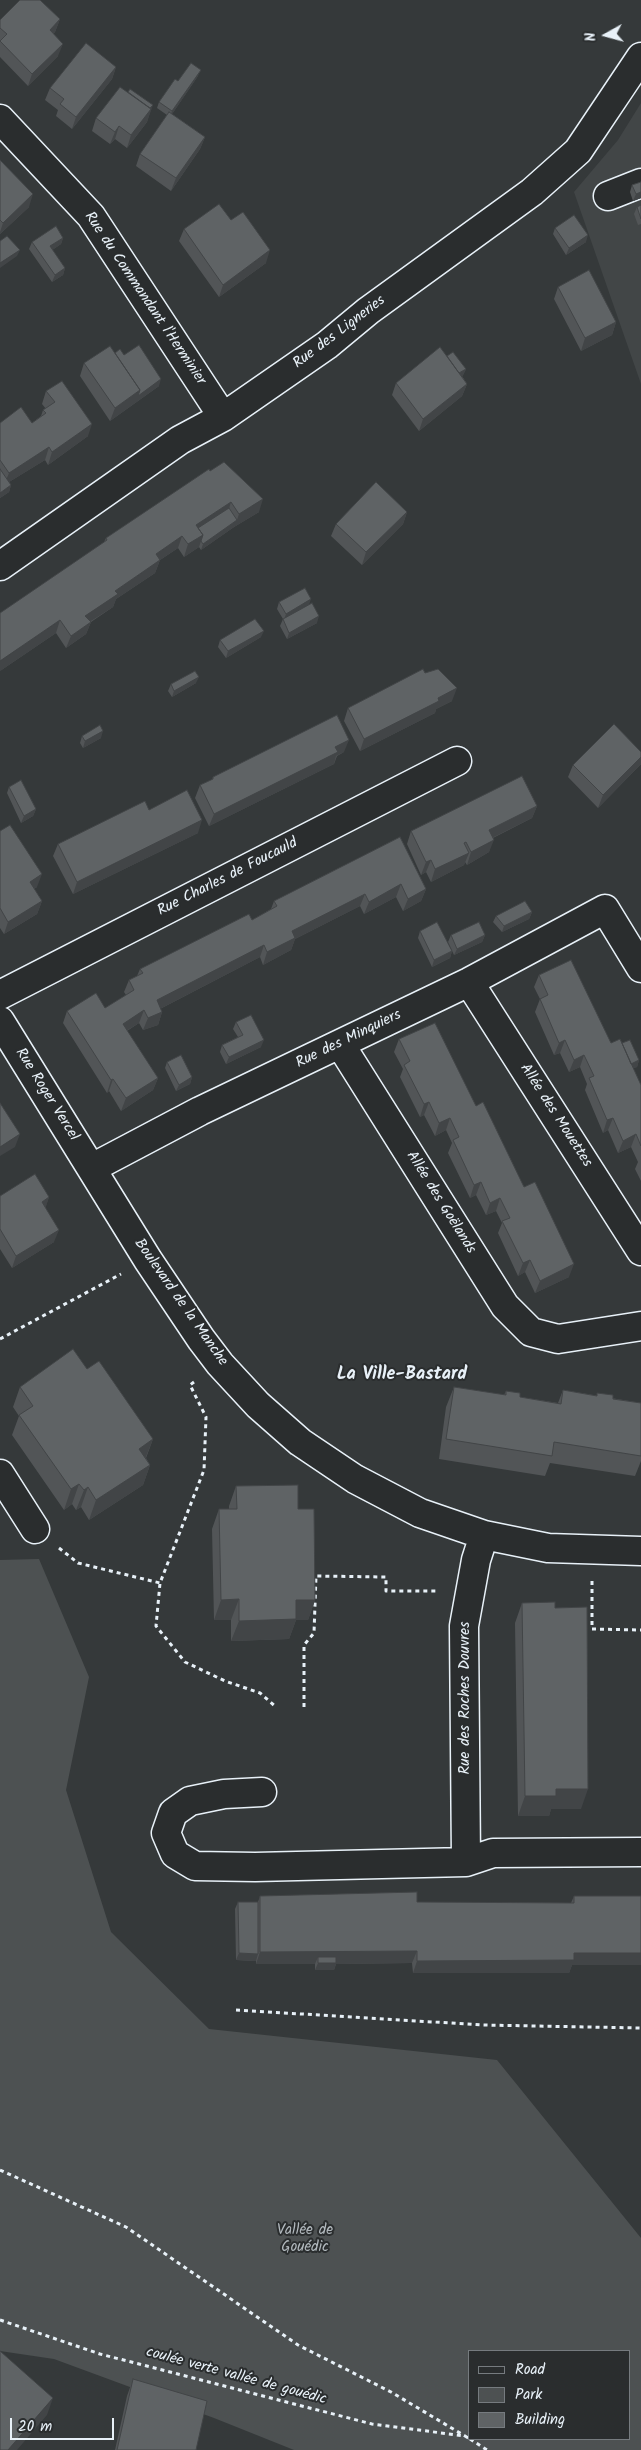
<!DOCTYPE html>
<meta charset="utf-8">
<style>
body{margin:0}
#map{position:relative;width:641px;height:2450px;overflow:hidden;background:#35393a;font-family:Kalam,sans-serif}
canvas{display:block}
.legend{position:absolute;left:468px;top:2350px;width:162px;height:90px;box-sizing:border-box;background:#2a2d2e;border:1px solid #767b7f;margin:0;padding:6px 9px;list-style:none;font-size:15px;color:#e8f1f8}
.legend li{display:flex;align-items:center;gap:10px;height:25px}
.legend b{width:25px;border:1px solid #767b7f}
.north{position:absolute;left:581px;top:10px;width:50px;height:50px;-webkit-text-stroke:4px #2a2d2e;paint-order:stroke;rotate:263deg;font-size:14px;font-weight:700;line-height:20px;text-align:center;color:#e8f1f8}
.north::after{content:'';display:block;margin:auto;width:18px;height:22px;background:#e8f1f8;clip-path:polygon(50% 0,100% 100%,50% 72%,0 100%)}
.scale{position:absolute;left:10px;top:2418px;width:104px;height:22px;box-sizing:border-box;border:2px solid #e8f1f8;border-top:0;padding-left:6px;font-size:15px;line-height:18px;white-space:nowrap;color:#e8f1f8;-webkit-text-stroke:4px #2a2d2e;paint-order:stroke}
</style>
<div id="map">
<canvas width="641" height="2450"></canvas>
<ul class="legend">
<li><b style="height:6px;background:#2a2d2e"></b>Road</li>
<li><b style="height:14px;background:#4d5152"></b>Park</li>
<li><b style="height:14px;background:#5f6365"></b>Building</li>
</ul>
<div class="north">N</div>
<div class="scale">20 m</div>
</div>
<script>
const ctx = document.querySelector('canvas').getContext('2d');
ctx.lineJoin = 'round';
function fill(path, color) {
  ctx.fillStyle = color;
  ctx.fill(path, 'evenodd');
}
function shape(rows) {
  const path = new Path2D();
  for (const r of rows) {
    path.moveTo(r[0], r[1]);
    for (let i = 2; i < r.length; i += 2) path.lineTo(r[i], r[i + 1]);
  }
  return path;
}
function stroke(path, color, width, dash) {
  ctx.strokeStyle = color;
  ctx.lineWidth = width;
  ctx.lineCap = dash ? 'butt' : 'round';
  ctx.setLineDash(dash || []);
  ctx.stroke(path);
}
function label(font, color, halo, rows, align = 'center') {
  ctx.font = font + ' Kalam,sans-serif';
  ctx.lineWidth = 4;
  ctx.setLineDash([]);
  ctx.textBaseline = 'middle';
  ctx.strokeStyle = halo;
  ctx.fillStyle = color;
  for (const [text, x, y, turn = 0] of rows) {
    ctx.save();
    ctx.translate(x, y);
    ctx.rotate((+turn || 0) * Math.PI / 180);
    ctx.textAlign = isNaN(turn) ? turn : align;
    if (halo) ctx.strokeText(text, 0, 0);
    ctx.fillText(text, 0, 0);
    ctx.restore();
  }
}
fill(shape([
 [641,103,641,384,574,192,618,140]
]), '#424647');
fill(shape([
 [39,1559,89,1677,66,1790,111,1932,209,2029,497,2060,641,2238,641,2450,294,2450,214,2418,54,2359,0,2351,0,1560],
 [470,2351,630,2351,630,2439,470,2439]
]), '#4d5152');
const minor = shape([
 [0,119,91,216,223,417],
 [608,196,641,183],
 [0,566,180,440,223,417,327,345,368,311,532,192,578,151,641,57],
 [469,982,641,1251],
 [0,995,457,761],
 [0,1021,148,1260,201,1339,220,1364,258,1405,300,1442,355,1479,420,1513,484,1535,548,1548,641,1551],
 [340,1044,505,1306,531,1332,558,1339,641,1326],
 [92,1168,200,1111,469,982,605,909,641,968],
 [0,1474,35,1529],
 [262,1792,224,1794,190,1801,173,1813,166,1833,175,1854,195,1866,255,1867,466,1862,493,1853,641,1852],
 [466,1862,464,1626,476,1560,484,1535]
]);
stroke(minor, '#e8f1f8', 31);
stroke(shape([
 [0,1339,121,1274],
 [194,1382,190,1385,206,1417,204,1470,160,1583,156,1626,185,1662,225,1681,260,1693,276,1707],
 [59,1548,78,1563,160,1583],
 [592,1581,592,1629,641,1630],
 [304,1707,304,1645,314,1633,316,1576,386,1577,386,1591,439,1591],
 [236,2010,483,2025,641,2028],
 [0,2170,126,2227,298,2345,391,2392,465,2436],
 [0,2320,100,2354,372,2424,465,2436,470,2439],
 [470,2439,487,2450]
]), '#e8f1f8', 3, [4, 4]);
stroke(minor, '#2a2d2e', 28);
fill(shape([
 [60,19,55,32,53,34,58,56,28,86,0,57,0,20],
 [116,67,112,79,72,129,56,116,58,110,45,100,50,88],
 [198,76,172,114,205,137,200,149,171,191,136,166,140,154,167,115,157,108,159,102,178,81],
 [151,109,147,122,127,148,115,139,110,144,92,131,96,118],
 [0,160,29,207,0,234],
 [641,182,641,198,633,201,630,192,632,185],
 [641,205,641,224,638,225,634,214,637,207],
 [231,220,266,263,219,297,179,241,184,229],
 [555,228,586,242,566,255,553,234],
 [63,238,61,244,52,250,65,268,63,275,52,282,29,249,32,242],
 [558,287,616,322,612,335,581,351,554,299],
 [115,353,124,355,159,386,110,421,80,376,84,363],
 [447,356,466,369,463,375,462,376,467,384,462,396,419,431,392,395,396,383],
 [46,391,88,436,48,465,45,460,9,482,11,485,9,492,0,498,0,423,32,423,41,416,43,410,46,409,42,404],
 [210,471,259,512,234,527,201,550,199,547,184,557,178,548,160,560,155,573,116,599,113,607,91,622,86,634,66,648,56,633,0,671,104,542,106,538],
 [407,512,403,524,362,565,331,536,336,524],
 [279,602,309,604,317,623,287,639,280,626,283,619,277,609],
 [261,637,226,658,218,647,220,640],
 [425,673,452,701,436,709,435,713,360,751,344,721,348,708],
 [196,683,172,697,168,691,171,684],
 [82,736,101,738,83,748,80,743],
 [344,752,337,756,334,764,209,826,195,798,200,785,212,780,213,777],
 [641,752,641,764,598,808,568,777,573,765],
 [9,787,36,809,33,816,21,823,7,793],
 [537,806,532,818,493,838,489,852,467,865,465,862,464,865,431,882,426,872,421,875,407,844,411,831],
 [149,810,198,833,73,894,53,856,58,844],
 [0,831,37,887,34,889,42,901,37,914,4,934,0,928],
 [400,837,426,889,421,901,403,911,396,897,364,914,360,906,295,939,291,950,263,965,260,957,160,1009,162,1012,158,1025,143,1030,139,1023,127,1031,158,1078,153,1090,121,1111,109,1091,107,1093,63,1023,67,1011,105,1008,126,995,124,992,129,980,137,976,140,969,252,920,271,909,274,901],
 [532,912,529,919,502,932,493,922,496,916],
 [420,931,452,951,450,958,432,967,418,938],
 [451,935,485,935,482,942,454,955,448,942],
 [539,975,611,1043,622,1043,639,1060,637,1067,633,1068,641,1085,641,1181,635,1169,638,1162,631,1147,618,1153,608,1130,603,1133,585,1090,587,1084,580,1067,569,1072,560,1053,554,1055,535,1012,540,999,534,987],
 [236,1022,261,1047,226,1064,220,1052,222,1045,238,1037,233,1029],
 [399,1039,476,1106,524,1187,569,1277,535,1293,525,1272,518,1276,498,1233,502,1223,496,1211,486,1215,476,1195,470,1198,448,1153,452,1143,446,1130,435,1136,424,1115,420,1117,400,1077,403,1069,394,1052],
 [167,1062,192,1077,190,1084,176,1091,165,1068],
 [0,1196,49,1197,45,1208,54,1242,12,1268,0,1249],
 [87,1369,153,1439,146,1458,150,1465,143,1485,89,1520,81,1507,76,1510,72,1504,64,1510,12,1435,19,1416,13,1407,20,1387],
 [454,1387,504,1395,506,1391,520,1397,558,1403,563,1390,641,1403,641,1461,635,1476,550,1463,545,1476,439,1459,446,1407],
 [236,1486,298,1509,315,1600,308,1620,296,1620,289,1639,231,1641,231,1620,214,1620,212,1529,219,1509,229,1509,229,1506],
 [522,1603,555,1608,581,1809,551,1809,549,1816,518,1816,515,1623],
 [260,1896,417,1902,571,1903,574,1896,641,1896,572,1965,569,1973,413,1973,412,1963,336,1964,334,1970,315,1970,315,1964,256,1964,256,1961,236,1960,235,1909,238,1902,258,1902],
 [133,2379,196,2450,115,2450,127,2396]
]), '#525557');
fill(shape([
 [60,19,55,32,45,43,50,30],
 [63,44,58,56,28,86,32,74],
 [116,67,112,79,72,129,76,117],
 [201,70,198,76,170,117,172,111],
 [153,105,147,122,127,148,131,135],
 [119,126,115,139,110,144,115,132],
 [205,137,200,149,171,191,176,178],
 [641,192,641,198,633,201,636,194],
 [33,194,29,207,0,234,0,232,3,223],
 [588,235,586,242,566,255,569,248],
 [63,238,61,244,48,253,50,246],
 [20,250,17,256,0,268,0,263],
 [270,250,266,263,219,297,223,285],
 [65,268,63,275,52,282,55,275],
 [616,322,612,335,581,351,585,338],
 [466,369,463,375,453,383,455,376],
 [161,379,159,386,110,421,115,408,140,390],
 [467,384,462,396,419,431,423,419],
 [92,424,88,436,48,465,52,452],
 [49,447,45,460,4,485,9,473],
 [11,485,9,492,0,498,0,493],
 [263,499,259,512,234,527,201,550,203,544,237,520,239,514],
 [231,502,227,515,194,531,196,525],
 [407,512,403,524,362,565,366,552],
 [203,535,199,547,184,557,188,544],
 [182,536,178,548,151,566,156,554],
 [160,560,155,573,116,599,113,607,80,628,85,616,115,591],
 [311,599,309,605,284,620,286,614],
 [319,616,317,623,287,639,289,633],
 [60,620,56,633,0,671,0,661],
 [91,622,86,634,66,648,71,636],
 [264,631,261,637,226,658,228,651],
 [199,677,196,683,172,697,174,691],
 [457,688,452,701,436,709,435,713,360,751,364,739,438,698],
 [103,731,101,738,83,748,85,741],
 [349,740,344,752,336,756,334,764,209,826,214,814,335,747],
 [641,757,641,764,598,808,603,795],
 [537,806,532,818,484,842,489,830],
 [36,809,33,816,21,823,24,816],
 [202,820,198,833,73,894,77,882],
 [494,840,489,852,467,865,471,852],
 [469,853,464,865,431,882,435,869],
 [431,860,426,872,421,875,426,862],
 [42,874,37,887,25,894,30,882],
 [401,884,396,897,364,914,369,902],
 [426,889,421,901,403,911,408,899],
 [365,894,360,906,295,939,291,950,263,965,267,952,292,931],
 [42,901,37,914,4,934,8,922],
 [532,912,529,919,502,932,504,926],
 [485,935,482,942,454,955,457,949],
 [264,945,260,957,152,1013,157,1000],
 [452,951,450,958,432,967,434,960],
 [144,1010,139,1023,118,1036,123,1024],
 [162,1012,158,1025,143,1030,148,1018],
 [264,1040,261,1047,226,1064,229,1057],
 [565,1040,560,1053,554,1055,559,1043],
 [584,1055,580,1067,569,1072,574,1060],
 [639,1060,637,1067,625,1072,627,1066],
 [192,1077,190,1084,176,1091,179,1085],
 [158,1078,153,1090,121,1111,126,1098],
 [113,1079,109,1091,107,1093,111,1080],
 [429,1102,424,1115,420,1117,424,1104],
 [450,1118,446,1130,435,1136,439,1123],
 [613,1118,608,1130,603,1133,607,1120],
 [20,1134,15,1147,0,1156,0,1147],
 [636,1134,631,1147,618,1153,623,1141],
 [481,1182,476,1195,470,1198,474,1185],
 [49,1197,45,1210,42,1202],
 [500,1198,496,1211,486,1215,490,1203],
 [59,1230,54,1242,12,1268,16,1256],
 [530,1260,525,1272,518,1276,523,1263],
 [574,1264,569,1277,535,1293,540,1281],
 [153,1439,145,1459,139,1449],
 [150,1465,143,1485,89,1520,96,1500],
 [79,1484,72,1504,64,1510,71,1489],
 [88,1487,81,1507,76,1510,84,1490],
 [239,1599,231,1620,214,1620,221,1600],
 [296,1600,315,1600,308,1620,296,1620,289,1639,231,1641,239,1621],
 [556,1789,588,1789,581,1809,551,1809,549,1816,518,1816,525,1796],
 [417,1951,412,1963,336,1964,334,1970,315,1970,318,1963,318,1957,315,1964,256,1964,260,1952],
 [239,1953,258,1954,256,1961,236,1960],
 [574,1953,641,1953,641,1965,572,1965,569,1973,413,1973,417,1961],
 [53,2398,47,2415,17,2450,8,2450]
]), '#424547');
const building = shape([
 [20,0,40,0,60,19,50,30,63,44,32,74,0,41,7,34,0,28,0,20,20,0],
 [86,43,116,67,76,117,60,104,64,99,50,88,86,43],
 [191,63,201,70,172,111,159,102,175,79,178,81,191,63],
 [120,87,151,109,131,135,119,126,115,132,96,118,120,87],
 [130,89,153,105,150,108,128,92,130,89],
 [169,112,205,137,176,178,140,154,169,112],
 [0,160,33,194,3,223,0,220,0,160],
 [641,182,641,192,636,194,632,185,641,182],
 [219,204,231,220,243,212,270,250,223,285,184,229,219,204],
 [641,205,641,219,637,207,641,205],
 [574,215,588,235,569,248,555,228,574,215],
 [56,226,63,238,50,246,65,268,55,275,32,242,56,226],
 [7,236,20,250,0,263,0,241,7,236],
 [589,270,616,322,585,338,558,287,589,270],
 [139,345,161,379,138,396,140,390,115,353,120,349,124,355,139,345],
 [110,346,140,390,115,408,84,363,110,346],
 [440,347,467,384,423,419,396,383,440,347],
 [453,352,466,369,459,373,447,356,453,352],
 [62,381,92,424,52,452,49,447,9,473,0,460,0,423,21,407,32,423,46,413,43,410,55,402,46,391,62,381],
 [224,462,263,499,239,514,231,502,196,525,203,535,188,544,182,536,156,554,160,560,115,591,118,594,85,616,91,622,71,636,60,620,0,661,0,613,107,540,106,538,209,469,210,471,224,462],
 [0,469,11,485,0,493,0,469],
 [376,482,407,512,366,552,336,524,376,482],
 [229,508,237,520,203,544,201,541,203,535,198,528,229,508],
 [305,588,311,599,286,614,279,602,305,588],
 [312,603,319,616,289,633,283,619,312,603],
 [255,619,264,631,228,651,220,640,255,619],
 [423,669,425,673,438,669,457,688,438,698,439,701,364,739,348,708,423,669],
 [195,671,199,677,174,691,171,684,195,671],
 [337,715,349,740,335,747,338,752,214,814,200,785,213,779,213,777,337,715],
 [614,724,641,752,641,757,603,795,573,765,614,724],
 [100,725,103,731,85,741,82,736,100,725],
 [522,776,537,806,489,830,494,840,471,852,466,842,464,843,469,853,435,869,431,860,426,862,411,831,522,776],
 [21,780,36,809,24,816,9,787,21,780],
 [187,790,202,820,77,882,58,844,145,801,149,810,187,790],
 [10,825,42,874,30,882,42,901,8,922,0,908,0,831,10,825],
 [400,837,426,889,408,899,401,884,369,902,365,894,292,931,295,938,267,952,264,945,157,1000,162,1012,148,1018,144,1010,123,1024,158,1078,126,1098,113,1079,111,1080,67,1011,96,993,105,1008,134,990,129,980,143,973,140,969,249,914,252,920,277,906,274,901,400,837],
 [525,901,532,912,504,926,496,916,525,901],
 [437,922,452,951,434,960,420,931,437,922],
 [479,922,485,935,457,949,451,935,479,922],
 [571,960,611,1043,620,1039,641,1085,641,1146,636,1134,623,1141,613,1118,607,1120,589,1078,594,1076,584,1055,574,1060,565,1040,559,1043,540,999,548,995,539,975,571,960],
 [251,1015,264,1040,229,1057,222,1045,243,1035,236,1022,251,1015],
 [435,1023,476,1106,483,1102,524,1187,535,1182,574,1264,540,1281,530,1260,523,1263,502,1221,510,1218,500,1198,490,1203,481,1182,474,1185,453,1140,459,1137,450,1118,439,1123,429,1102,424,1104,404,1065,410,1061,399,1039,435,1023],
 [630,1040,639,1060,631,1064,622,1043,630,1040],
 [181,1055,192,1077,179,1085,167,1062,181,1055],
 [0,1103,20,1134,0,1147,0,1103],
 [35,1174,49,1197,42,1202,59,1230,16,1256,0,1229,0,1196,35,1174],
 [73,1349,87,1369,99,1361,153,1439,139,1449,150,1465,96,1500,88,1487,84,1490,79,1484,71,1489,19,1415,33,1406,20,1387,73,1349],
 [454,1387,506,1395,506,1391,520,1393,520,1397,561,1404,563,1390,597,1396,597,1393,613,1395,613,1399,641,1403,641,1456,554,1442,552,1456,446,1439,454,1387],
 [298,1485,298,1509,314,1509,315,1600,296,1600,296,1619,239,1621,239,1599,221,1600,219,1509,237,1509,236,1486,298,1485],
 [555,1602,555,1608,587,1607,588,1789,556,1789,556,1796,525,1796,522,1603,555,1602],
 [417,1892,417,1902,574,1903,574,1896,641,1896,641,1953,574,1953,574,1960,417,1961,417,1951,260,1952,260,1896,417,1892],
 [238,1902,258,1902,258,1954,239,1953,238,1902],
 [318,1957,336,1957,336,1963,318,1963,318,1957],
 [0,2351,53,2398,8,2450,0,2450,0,2351],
 [133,2379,207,2401,196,2450,117,2450,133,2379]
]);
fill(building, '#5f6365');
stroke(building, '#424547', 1);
label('15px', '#e8f1f8', '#2a2d2e', [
 ["Rue du Commandant l'Herminier",144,299,56],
 ["Rue des Ligneries",340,333,-37],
 ["Rue Charles de Foucauld",228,878,-27],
 ["Rue des Minquiers",349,1040,-26],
 ["Rue Roger Vercel",46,1095,58],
 ["Allée des Mouettes",555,1116,57],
 ["Allée des Goëlands",440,1203,58],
 ["Boulevard de la Manche",180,1303,55],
 ["Rue des Roches Douvres",466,1698,-90],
 ["coulée verte vallée de gouédic",236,2377,15]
]);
label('15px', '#b2b9be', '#2a2d2e', [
 ["Vallée de",305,2231],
 ["Gouédic",305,2248]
]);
label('bold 18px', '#e8f1f8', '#2a2d2e', [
 ["La Ville-Bastard",402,1376]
]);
</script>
